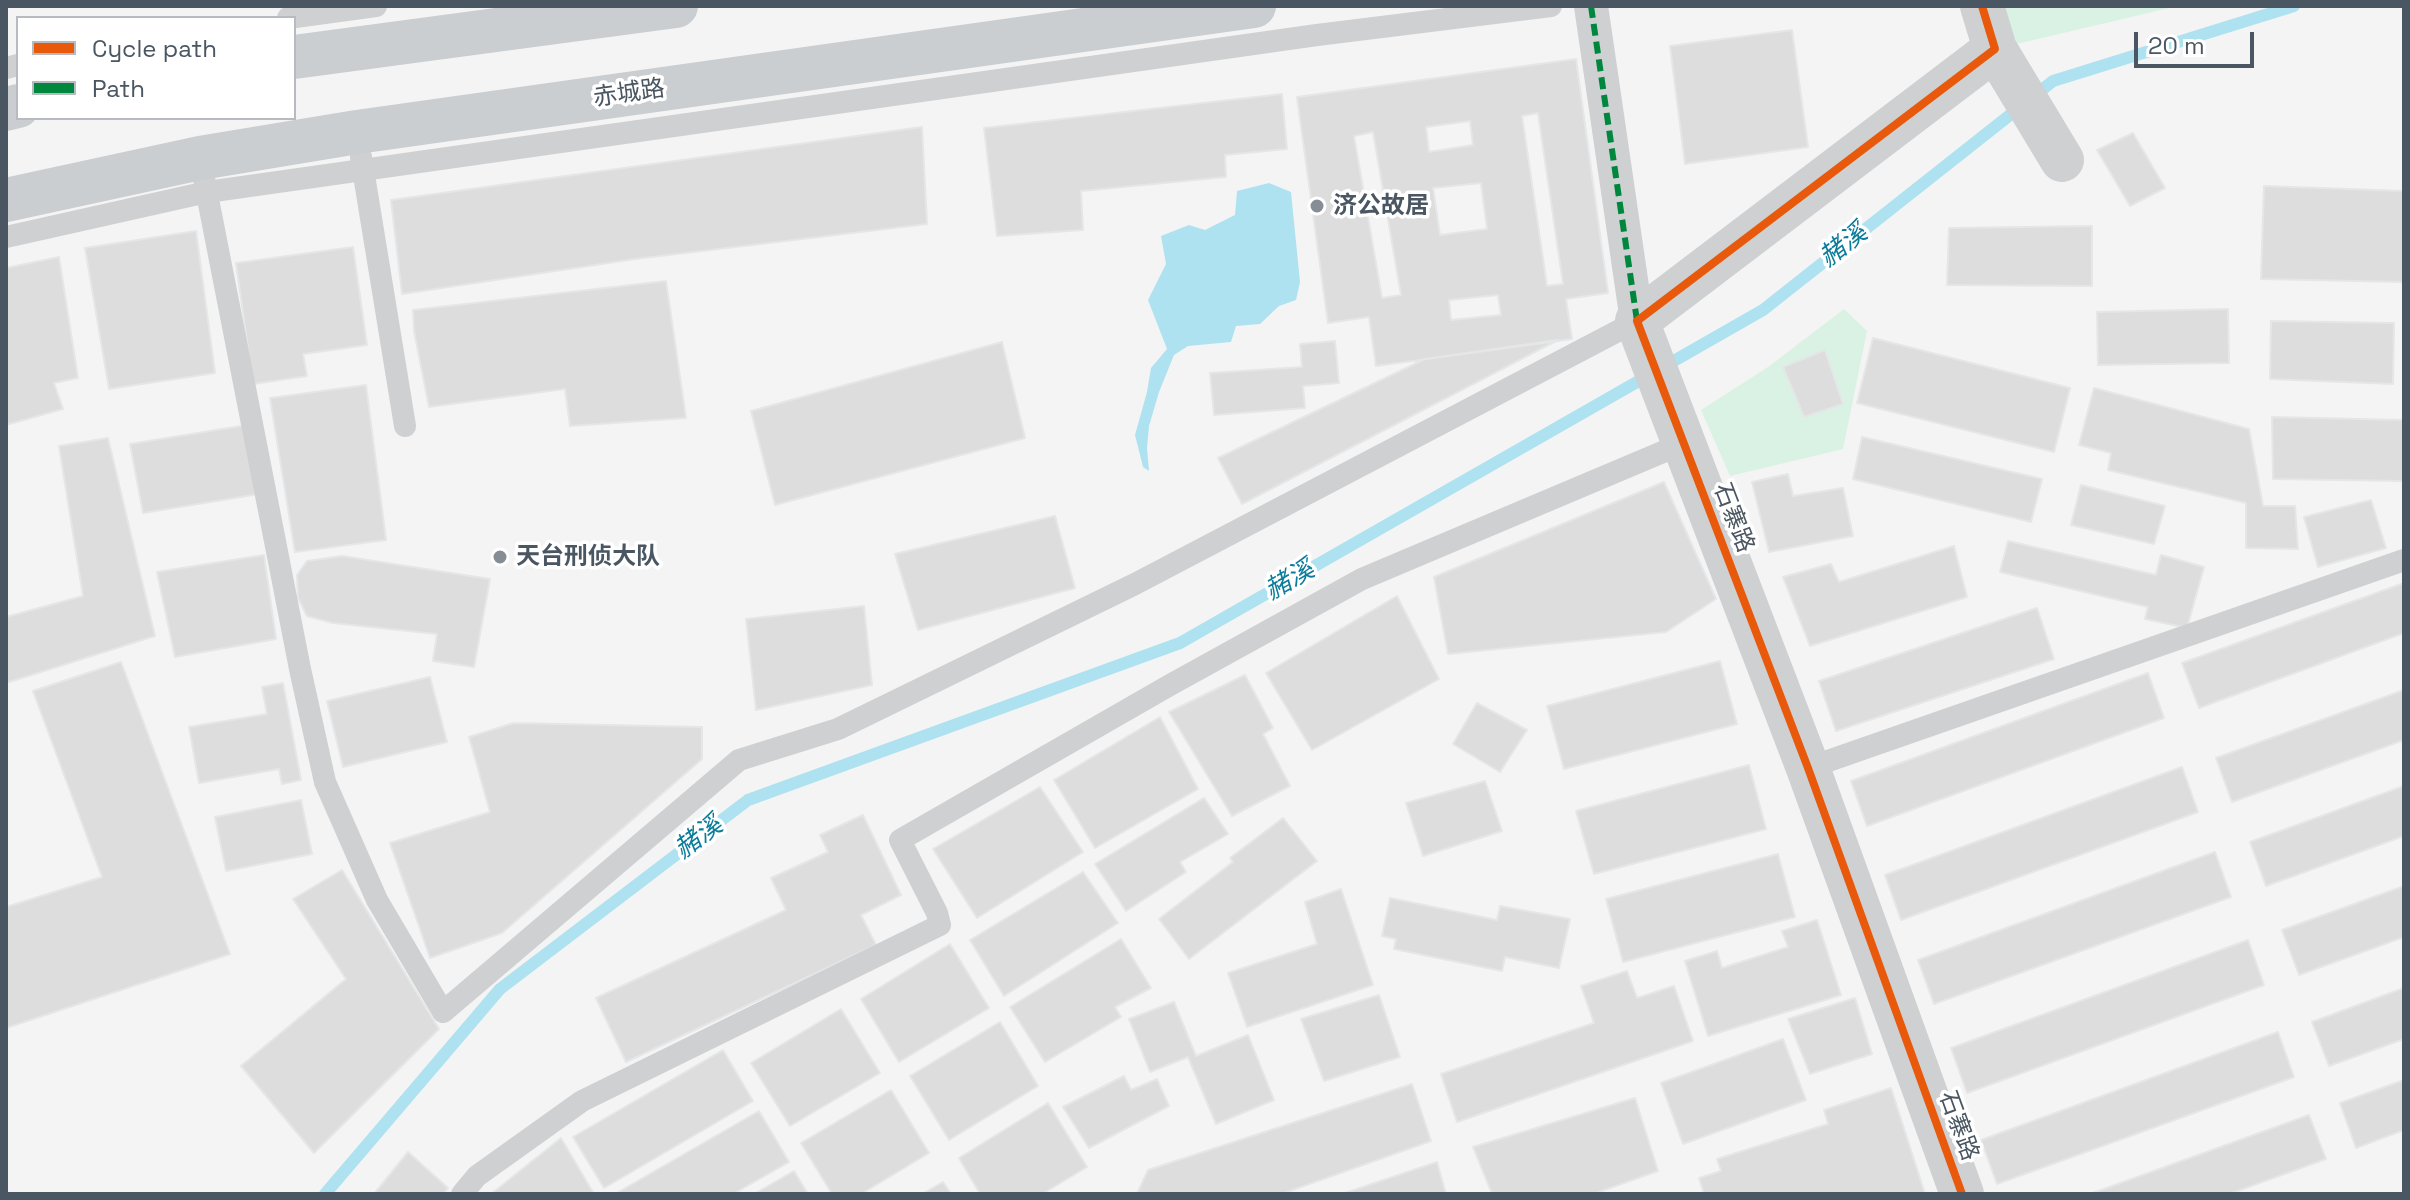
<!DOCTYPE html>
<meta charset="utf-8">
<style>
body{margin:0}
#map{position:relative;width:2410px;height:1200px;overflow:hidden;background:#f4f4f4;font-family:"Space Grotesk",sans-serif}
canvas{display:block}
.frame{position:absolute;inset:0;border:8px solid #4a5661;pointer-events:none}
.legend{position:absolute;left:16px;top:16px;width:280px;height:104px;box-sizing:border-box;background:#fff;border:2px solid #b7bbc0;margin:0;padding:10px 14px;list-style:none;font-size:24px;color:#4a5661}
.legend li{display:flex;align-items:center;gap:16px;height:40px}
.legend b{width:40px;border:2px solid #b7bbc0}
.scale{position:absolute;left:2134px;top:32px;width:120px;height:36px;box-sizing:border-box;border:4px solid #4a5661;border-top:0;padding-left:10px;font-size:24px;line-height:28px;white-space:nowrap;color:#4a5661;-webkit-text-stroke:6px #fff;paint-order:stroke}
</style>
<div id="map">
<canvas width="2410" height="1200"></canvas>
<div class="frame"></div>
<ul class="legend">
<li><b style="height:10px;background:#e8590c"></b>Cycle path</li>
<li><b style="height:10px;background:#00873e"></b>Path</li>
</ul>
<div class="scale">20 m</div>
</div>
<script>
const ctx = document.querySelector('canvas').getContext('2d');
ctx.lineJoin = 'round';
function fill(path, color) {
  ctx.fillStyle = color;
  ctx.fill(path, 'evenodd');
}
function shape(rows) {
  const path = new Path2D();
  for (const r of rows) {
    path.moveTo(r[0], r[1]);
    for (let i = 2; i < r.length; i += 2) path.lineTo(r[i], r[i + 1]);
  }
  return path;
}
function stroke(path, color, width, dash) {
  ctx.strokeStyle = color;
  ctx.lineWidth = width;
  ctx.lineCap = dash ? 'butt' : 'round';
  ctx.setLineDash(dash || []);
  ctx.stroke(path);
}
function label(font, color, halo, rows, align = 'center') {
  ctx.font = font + ' "Space Grotesk","Noto Sans SC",sans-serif';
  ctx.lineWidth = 7;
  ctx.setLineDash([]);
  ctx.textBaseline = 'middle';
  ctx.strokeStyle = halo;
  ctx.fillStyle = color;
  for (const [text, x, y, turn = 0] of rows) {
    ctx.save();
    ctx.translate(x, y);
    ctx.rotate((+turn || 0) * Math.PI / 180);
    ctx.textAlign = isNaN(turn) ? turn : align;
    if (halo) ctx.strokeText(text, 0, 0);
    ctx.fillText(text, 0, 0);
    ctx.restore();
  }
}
fill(shape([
 [1982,6,2178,6,1995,49],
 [1844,309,1867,331,1843,449,1730,476,1701,410,1768,367]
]), '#d9f2e3');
fill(shape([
 [1269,183,1291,192,1300,282,1296,300,1279,306,1260,324,1236,326,1231,342,1188,346,1174,355,1159,392,1149,426,1147,448,1149,471,1143,467,1135,435,1147,392,1151,368,1167,349,1148,300,1166,264,1161,236,1189,225,1205,230,1235,215,1237,191]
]), '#aee2f0');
stroke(shape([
 [325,1194,500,989,748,800,1180,643,1763,310,2053,81,2294,6]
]), '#aee2f0', 12);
const building = shape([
 [1792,30,1808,147,1685,164,1670,46,1792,30],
 [1576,59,1608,293,1566,299,1572,339,1376,366,1369,317,1328,323,1297,97,1576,59],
 [1538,113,1563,284,1547,286,1522,116,1538,113],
 [1470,121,1473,145,1429,152,1426,127,1470,121],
 [1373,132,1401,295,1382,298,1354,136,1373,132],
 [1481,183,1487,229,1440,235,1433,188,1481,183],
 [1498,295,1501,315,1451,320,1449,300,1498,295],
 [1282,94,1287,149,1225,155,1226,177,1081,191,1083,230,997,236,984,128,1282,94],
 [922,127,927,224,635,259,402,294,391,200,922,127],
 [2133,133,2165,188,2130,206,2097,150,2133,133],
 [2264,186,2404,191,2404,282,2261,279,2264,186],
 [2092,226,2092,286,1947,285,1949,228,2092,226],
 [196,231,215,373,109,389,85,248,196,231],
 [353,247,367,345,303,354,307,376,253,384,236,263,353,247],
 [59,257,78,378,54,383,63,409,6,425,6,268,59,257],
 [666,281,686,418,570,426,565,389,429,407,414,331,413,310,666,281],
 [2228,309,2229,363,2098,365,2097,312,2228,309],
 [2271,321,2394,323,2393,384,2270,379,2271,321],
 [1873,338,2070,388,2054,452,1857,403,1873,338],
 [1558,340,1242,504,1218,458,1425,359,1558,340],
 [1335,341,1339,383,1303,386,1305,408,1214,415,1210,373,1302,367,1300,344,1335,341],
 [1002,342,1025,438,775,505,751,411,1002,342],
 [1825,350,1843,404,1804,417,1783,367,1825,350],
 [366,385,386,540,295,552,270,398,366,385],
 [2094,388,2249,429,2263,506,2295,506,2298,549,2246,548,2246,503,2108,470,2111,453,2079,445,2094,388],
 [2272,417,2404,420,2404,481,2273,479,2272,417],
 [247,425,259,494,143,513,130,444,247,425],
 [1862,437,2042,479,2031,522,1853,479,1862,437],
 [108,438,155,636,6,683,6,617,83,596,59,446,108,438],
 [1788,474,1793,496,1843,488,1853,536,1769,552,1752,482,1788,474],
 [1664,482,1716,599,1666,632,1448,654,1434,577,1664,482],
 [2081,485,2165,506,2154,544,2071,525,2081,485],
 [2371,500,2386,548,2318,567,2304,517,2371,500],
 [1055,516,1075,588,918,630,895,554,1055,516],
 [2008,541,2156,575,2161,555,2204,567,2187,628,2145,619,2148,607,2000,572,2008,541],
 [1954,546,1967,597,1810,646,1783,577,1831,564,1839,582,1954,546],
 [264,555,276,639,175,657,157,572,264,555],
 [342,556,490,579,474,667,433,661,437,634,333,623,307,616,298,598,297,575,307,561,342,556],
 [2404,583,2404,633,2199,708,2182,663,2404,583],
 [1397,596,1439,679,1312,750,1266,673,1397,596],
 [864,606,872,685,756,710,746,619,864,606],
 [2037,608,2054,659,1836,731,1819,681,2037,608],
 [1720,661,1737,724,1564,769,1547,706,1720,661],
 [121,662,230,954,6,1028,6,907,102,877,33,691,121,662],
 [2148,673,2164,718,1867,826,1851,781,2148,673],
 [1245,675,1273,728,1263,734,1290,786,1232,816,1169,712,1245,675],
 [430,677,447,742,343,767,327,701,430,677],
 [283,683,301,780,282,784,279,769,199,783,189,727,267,714,262,687,283,683],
 [2404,690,2404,740,2232,802,2216,758,2404,690],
 [1477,703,1527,730,1500,772,1453,744,1477,703],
 [1160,717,1198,789,1095,848,1054,780,1160,717],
 [514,723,702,727,702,759,502,933,430,958,390,843,490,812,469,737,514,723],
 [1749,765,1766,829,1594,874,1576,811,1749,765],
 [2182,767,2198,812,1901,920,1885,875,2182,767],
 [1485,781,1502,831,1423,856,1406,803,1485,781],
 [2404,786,2404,836,2266,886,2250,842,2404,786],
 [1040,787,1083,852,977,918,933,849,1040,787],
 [1204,798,1228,834,1180,862,1186,872,1126,911,1095,864,1204,798],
 [301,800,312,854,226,871,215,817,301,800],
 [863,815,901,895,861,915,876,945,626,1062,596,998,786,910,771,878,828,852,820,835,863,815],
 [1283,818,1317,861,1189,959,1159,919,1233,862,1230,858,1283,818],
 [2215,852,2231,897,1934,1004,1918,960,2215,852],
 [1778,854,1795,917,1623,962,1606,899,1778,854],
 [342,870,439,1029,314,1153,241,1066,346,979,293,899,342,870],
 [1083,872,1118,923,1004,996,970,940,1083,872],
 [2404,886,2404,937,2299,975,2282,930,2404,886],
 [1341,889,1373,985,1247,1027,1228,973,1317,944,1305,902,1341,889],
 [1390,898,1497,920,1500,906,1570,919,1559,968,1505,957,1502,971,1394,949,1396,939,1382,936,1390,898],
 [1817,920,1841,995,1708,1036,1685,961,1717,951,1722,968,1788,947,1782,931,1817,920],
 [1121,939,1151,988,1115,1007,1121,1017,1045,1062,1010,1007,1121,939],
 [2248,940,2264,985,1967,1093,1951,1048,2248,940],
 [950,944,989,1008,899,1062,861,999,950,944],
 [1627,971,1637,998,1674,986,1693,1041,1457,1122,1441,1074,1594,1023,1581,986,1627,971],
 [2404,988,2404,1039,2329,1066,2312,1022,2404,988],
 [1379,995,1400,1057,1324,1081,1301,1019,1379,995],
 [1855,998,1872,1054,1810,1074,1788,1019,1855,998],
 [1174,1002,1196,1056,1248,1035,1274,1100,1216,1124,1188,1057,1150,1072,1129,1019,1174,1002],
 [841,1009,880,1073,790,1126,751,1063,841,1009],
 [1000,1022,1038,1086,949,1140,910,1076,1000,1022],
 [2278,1032,2294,1077,1997,1184,1981,1140,2278,1032],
 [1783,1039,1806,1100,1683,1144,1661,1083,1783,1039],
 [723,1050,753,1101,604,1188,573,1137,723,1050],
 [1124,1076,1131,1090,1157,1079,1169,1106,1089,1148,1063,1107,1124,1076],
 [2404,1080,2404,1130,2356,1148,2340,1103,2404,1080],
 [1412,1084,1431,1141,1281,1194,1137,1194,1148,1170,1412,1084],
 [1891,1088,1925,1194,1704,1194,1699,1178,1721,1171,1717,1159,1828,1124,1824,1110,1891,1088],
 [891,1090,929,1153,861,1194,832,1194,801,1143,891,1090],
 [1635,1098,1658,1171,1593,1194,1492,1194,1473,1147,1635,1098],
 [1048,1103,1087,1167,1042,1194,980,1194,959,1158,1048,1103],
 [759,1111,789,1162,733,1194,615,1194,759,1111],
 [2309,1115,2326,1159,2229,1194,2090,1194,2309,1115],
 [561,1138,594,1194,491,1194,561,1138],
 [408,1152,448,1188,443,1194,374,1194,408,1152],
 [1437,1162,1446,1194,1342,1194,1437,1162],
 [794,1171,808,1194,754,1194,794,1171],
 [943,1182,951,1194,922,1194,943,1182]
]);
fill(building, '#ddddde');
stroke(building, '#e5e6e7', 2);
stroke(shape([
 [288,18,376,6],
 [6,68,18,65],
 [361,157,405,426],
 [200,158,300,669,325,782,377,900,443,1012,739,760,838,729,1135,584,1637,321],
 [6,237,207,192,1317,35,1551,6],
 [1808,768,2404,560],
 [462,1194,477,1176,582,1101,940,925,937,913,900,840,1170,685,1362,579,1684,443]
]), '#ced0d2', 22);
stroke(shape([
 [1591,6,1637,321]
]), '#ced0d2', 34);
stroke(shape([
 [1995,49,2062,160],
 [1962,1194,1808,768,1637,321,1995,49,1982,6]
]), '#ced0d2', 44);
stroke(shape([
 [294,57,676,6],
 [6,109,18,106],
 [6,200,200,158,357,132,1254,6]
]), '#caced1', 44);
stroke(shape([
 [1591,6,1637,321]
]), '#00873e', 6, [12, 6]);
stroke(shape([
 [1962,1194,1808,768,1637,321,1995,49,1982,6]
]), '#e8590c', 8);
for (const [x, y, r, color] of [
 [1317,206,8,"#868d94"],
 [500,557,8,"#868d94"]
]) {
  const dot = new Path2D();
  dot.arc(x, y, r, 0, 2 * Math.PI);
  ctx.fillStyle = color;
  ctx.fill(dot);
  stroke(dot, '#fff', 3);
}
label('24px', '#4a5661', '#fff', [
 ["赤城路",629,94,-8],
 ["石寨路",1733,518,69],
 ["石寨路",1958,1126,70]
]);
label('bold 24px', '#4a5661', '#fff', [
 ["济公故居",1333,206],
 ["天台刑侦大队",516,557]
], 'left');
label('italic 26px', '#0c7c9b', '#fff', [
 ["赭溪",1844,246,-38],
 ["赭溪",1290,581,-30],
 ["赭溪",699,838,-37]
]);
</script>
